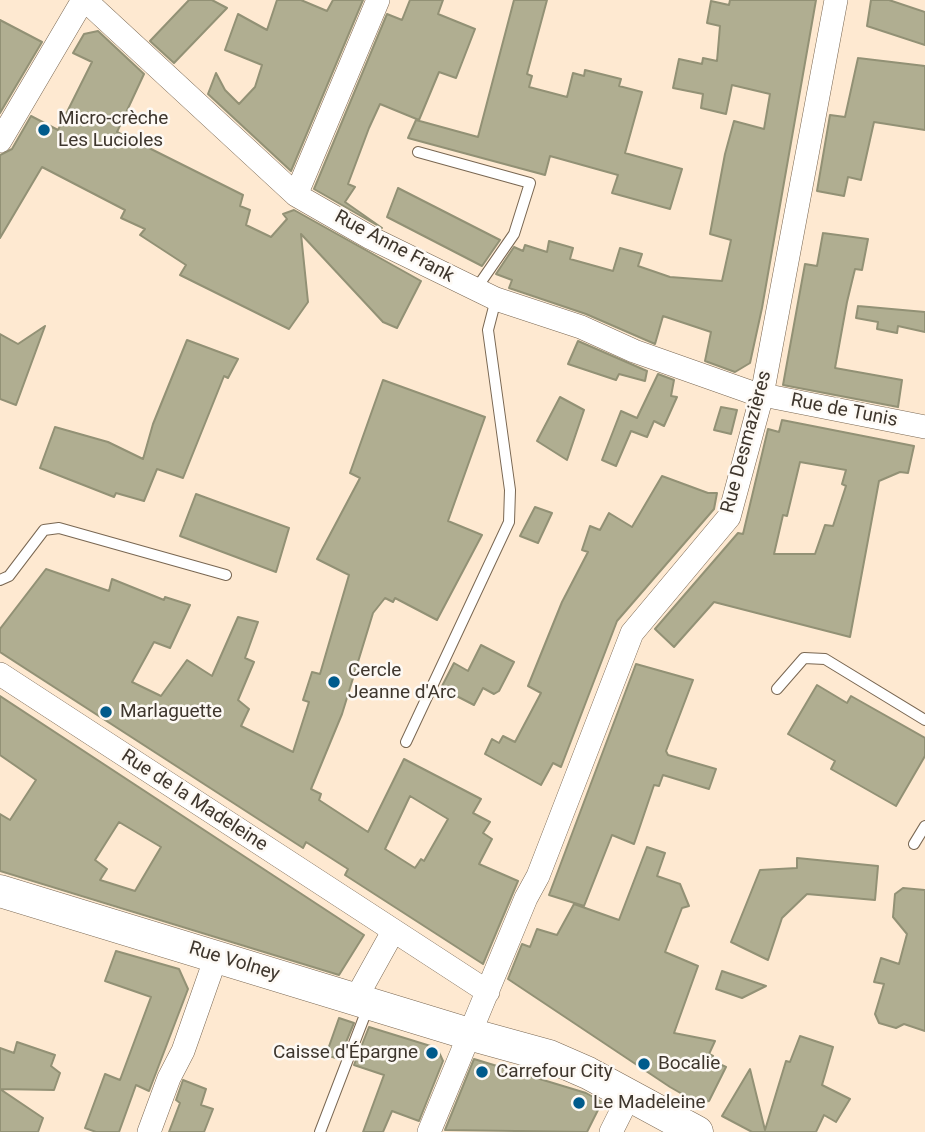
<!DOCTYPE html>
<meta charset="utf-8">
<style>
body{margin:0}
canvas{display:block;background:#fee9d1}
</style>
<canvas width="925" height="1132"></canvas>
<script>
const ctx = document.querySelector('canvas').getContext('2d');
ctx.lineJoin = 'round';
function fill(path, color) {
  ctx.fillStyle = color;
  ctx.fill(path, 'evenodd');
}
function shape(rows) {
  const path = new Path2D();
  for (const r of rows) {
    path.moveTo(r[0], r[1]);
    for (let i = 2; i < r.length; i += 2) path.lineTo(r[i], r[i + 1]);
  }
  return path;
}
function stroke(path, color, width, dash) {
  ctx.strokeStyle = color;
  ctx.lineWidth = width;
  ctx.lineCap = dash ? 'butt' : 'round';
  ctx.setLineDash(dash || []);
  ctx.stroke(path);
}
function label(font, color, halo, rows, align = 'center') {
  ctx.font = font + ' Roboto,sans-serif';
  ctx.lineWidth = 5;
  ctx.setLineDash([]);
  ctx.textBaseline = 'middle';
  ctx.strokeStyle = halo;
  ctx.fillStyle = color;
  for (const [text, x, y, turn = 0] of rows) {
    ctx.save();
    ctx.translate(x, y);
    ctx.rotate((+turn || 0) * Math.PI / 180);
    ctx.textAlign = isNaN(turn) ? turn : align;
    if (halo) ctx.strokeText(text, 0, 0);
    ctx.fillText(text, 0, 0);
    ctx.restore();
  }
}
const building = shape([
 [189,0,212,0,227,8,174,63,150,41,189,0],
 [277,0,301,0,327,11,333,0,363,0,291,171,208,94,216,73,225,90,239,104,255,87,262,65,225,50,238,14,267,30,277,0],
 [410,0,443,0,438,14,475,29,456,78,439,72,419,120,380,104,369,128,348,184,355,187,345,202,382,228,314,189,387,14,402,20,410,0],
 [514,0,547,0,527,74,532,76,529,87,567,97,573,73,584,76,585,70,621,79,619,86,642,92,625,153,682,169,670,209,612,193,618,175,550,156,545,175,408,138,416,120,478,137,514,0],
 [730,0,816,0,762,308,750,363,735,372,705,361,711,332,663,316,655,344,586,314,509,288,512,280,496,274,514,247,523,251,525,245,547,252,549,241,573,248,570,259,613,271,620,248,642,254,638,266,670,277,722,281,731,240,710,234,725,154,734,121,764,129,770,94,732,85,726,114,701,108,703,94,673,88,679,59,702,64,703,58,717,61,720,26,707,23,711,1,729,5,730,0],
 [871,0,889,0,925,12,925,45,867,26,871,0],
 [0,20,42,42,0,113,0,20],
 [98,31,144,74,117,132,243,195,240,206,250,210,246,225,271,237,287,219,283,214,294,210,421,281,397,328,383,322,301,234,308,302,289,329,180,275,186,265,140,235,145,229,121,218,125,210,42,167,0,238,0,155,12,149,31,116,58,130,92,62,73,53,84,34,98,31],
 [858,58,925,66,925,130,874,122,861,180,848,177,844,196,817,191,830,115,845,117,858,58],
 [398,188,500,240,482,266,387,217,398,188],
 [823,233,868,239,862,270,855,269,847,302,835,368,902,380,898,407,783,385,805,264,817,266,823,233],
 [858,306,925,312,925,332,898,326,897,333,877,329,878,322,856,318,858,306],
 [45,326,16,405,0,399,0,334,18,344,45,326],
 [187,340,238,359,228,378,224,376,183,478,157,469,144,501,116,493,114,497,40,468,55,427,108,442,143,459,153,424,187,340],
 [578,341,647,371,645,381,619,374,616,380,568,364,578,341],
 [658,374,674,380,671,396,677,397,664,426,654,421,647,437,631,431,616,466,602,460,621,411,637,418,658,374],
 [383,380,485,417,448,521,482,535,437,620,395,598,393,602,385,598,373,613,342,714,311,789,321,794,319,800,368,832,404,759,481,799,473,813,490,822,483,833,492,839,479,864,518,881,483,964,345,875,348,869,306,842,303,848,0,652,0,629,46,569,109,591,112,579,164,600,165,597,190,605,170,648,154,642,132,682,161,696,187,660,212,676,238,617,258,622,245,658,254,662,238,700,249,709,241,726,293,752,309,702,303,700,312,672,320,674,349,575,317,559,360,478,350,473,383,380],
 [410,796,448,819,424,861,421,859,415,868,385,849,410,796],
 [560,397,584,410,567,460,537,441,560,397],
 [721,407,737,410,731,434,714,430,721,407],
 [782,420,914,446,908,473,900,472,879,481,850,637,714,602,674,647,655,629,738,533,743,534,768,429,779,432,782,420],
 [800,462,846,470,842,484,846,486,833,526,825,525,815,554,774,554,783,515,787,516,800,462],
 [662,476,708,493,717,493,714,509,617,621,561,767,553,763,541,785,485,754,492,739,499,743,503,736,515,742,541,693,528,686,562,602,588,552,582,550,590,526,600,530,609,513,632,527,662,476],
 [196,494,289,528,276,572,180,536,196,494],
 [535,507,552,513,538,543,520,536,535,507],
 [481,645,514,662,499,691,494,694,483,688,474,705,441,688,454,663,468,671,481,645],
 [636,664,693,680,666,751,668,755,716,769,709,789,663,775,659,786,654,785,634,844,612,835,584,906,549,895,636,664],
 [817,685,847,703,851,696,925,738,925,756,896,806,831,769,835,761,788,734,817,685],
 [0,696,364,935,339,975,0,871,0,814,10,820,36,780,0,755,0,696],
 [119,822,161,847,135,891,100,880,107,869,95,860,119,822],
 [647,847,665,853,657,876,680,884,689,906,682,908,665,952,698,966,674,1033,715,1041,709,1054,713,1056,711,1060,726,1067,709,1101,698,1103,670,1087,508,979,522,944,530,947,537,929,557,935,574,904,619,920,647,847],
 [797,858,878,866,875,900,807,894,782,918,768,960,731,942,760,870,797,868,797,858],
 [903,888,925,890,925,1031,904,1024,896,1028,879,1023,875,1014,884,984,874,982,881,958,899,964,907,934,893,917,895,894,903,888],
 [116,951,179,969,188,989,149,1091,136,1085,119,1132,96,1132,85,1128,105,1074,120,1080,151,997,105,981,116,951],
 [722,971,766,986,742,998,716,989,722,971],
 [339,1018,354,1023,339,1059,326,1055,339,1018],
 [369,1027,437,1048,443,1061,419,1121,392,1111,383,1132,363,1132,384,1075,354,1065,369,1027],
 [800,1036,833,1047,822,1085,850,1099,836,1122,824,1115,816,1132,752,1132,722,1116,750,1069,765,1130,786,1061,790,1062,800,1036],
 [17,1042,55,1055,51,1066,60,1073,54,1090,0,1089,43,1118,38,1132,0,1132,0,1048,14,1053,17,1042],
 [474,1059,586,1093,602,1102,587,1132,445,1130,474,1059],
 [183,1080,206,1089,201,1105,213,1109,204,1132,169,1132,180,1103,176,1100,183,1080]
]);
fill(building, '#b0ae91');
stroke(building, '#929175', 2);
const service = shape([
 [418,152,530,183,514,234,476,289],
 [0,580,9,576,44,530,59,528,226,575],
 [777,689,804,658,825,659,925,720],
 [406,742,509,522,510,490,488,330,496,299],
 [914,844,925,826],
 [320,1132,368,1007]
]);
const minor = shape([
 [85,0,296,195,371,238,496,299,581,327,634,351,753,393,925,427],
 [0,141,83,0],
 [296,195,378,0],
 [0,674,488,992],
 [355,1000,390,937,389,929],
 [149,1132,169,1078,183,1051,216,957],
 [429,1132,526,898,538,876,632,633,729,517,762,395,836,0],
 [611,1132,629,1096]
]);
const secondary = shape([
 [0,891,469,1034,549,1056,588,1073,697,1132]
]);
stroke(service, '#796752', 12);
stroke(minor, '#796752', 24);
stroke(secondary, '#796752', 33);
stroke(service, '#fff', 10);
stroke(minor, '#fff', 23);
stroke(secondary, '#fff', 32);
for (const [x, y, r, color] of [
 [44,130,7,"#005b8c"],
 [334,682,7,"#005b8c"],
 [106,712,7,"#005b8c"],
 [432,1053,7,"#005b8c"],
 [644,1064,7,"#005b8c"],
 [482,1072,7,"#005b8c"],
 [579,1103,7,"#005b8c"]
]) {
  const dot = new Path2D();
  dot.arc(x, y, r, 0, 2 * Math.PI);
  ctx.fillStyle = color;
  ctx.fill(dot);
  stroke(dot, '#fdf9f4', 2.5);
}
label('19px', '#3e362d', '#fdf9f4', [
 ["Micro-crèche",58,119],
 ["Les Lucioles",58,141],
 ["Cercle",348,671],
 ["Jeanne d'Arc",348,693],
 ["Marlaguette",120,712],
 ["Caisse d'Épargne",418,1053,"right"],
 ["Bocalie",658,1064],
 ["Carrefour City",496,1072],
 ["Le Madeleine",593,1103]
], 'left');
label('19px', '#3e362d', '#fdf9f4', [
 ["Rue Anne Frank",394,247,28],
 ["Rue de Tunis",844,411,11],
 ["Rue Desmazières",747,442,-75],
 ["Rue de la Madeleine",194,801,33],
 ["Rue Volney",234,962,17]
]);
</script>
